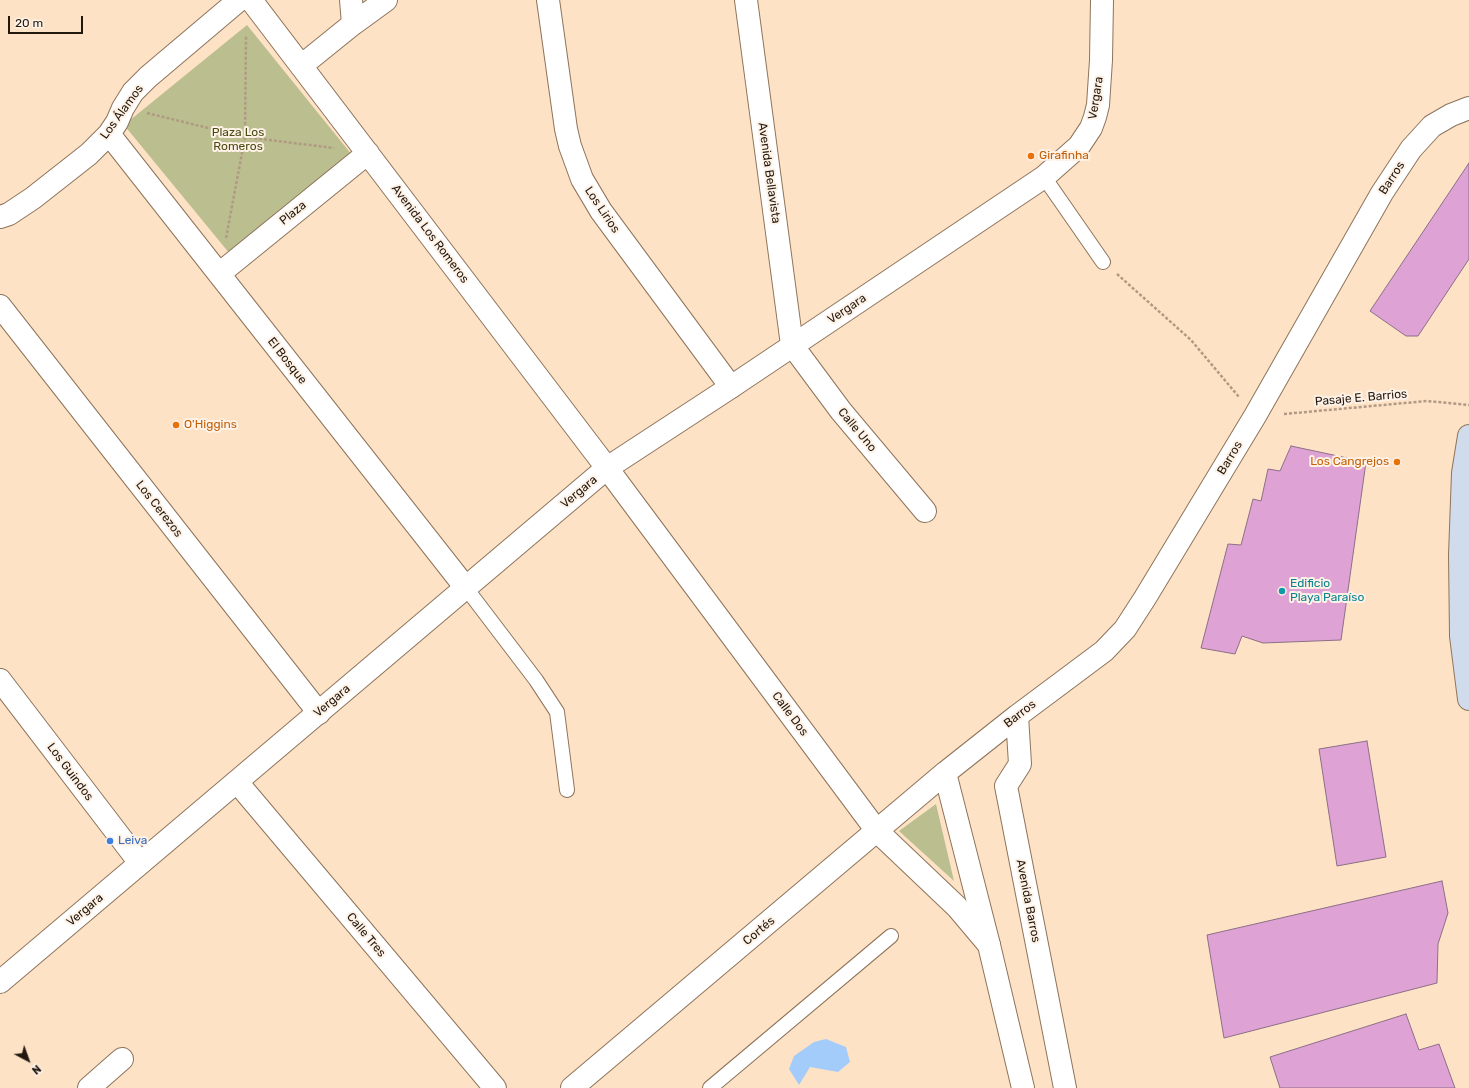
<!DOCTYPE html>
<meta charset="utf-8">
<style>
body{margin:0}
#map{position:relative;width:1469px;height:1088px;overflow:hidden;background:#fee2c6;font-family:Rubik,sans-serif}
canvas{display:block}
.north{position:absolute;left:8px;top:1040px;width:40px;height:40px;-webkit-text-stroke:3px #fef2e7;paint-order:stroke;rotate:139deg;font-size:11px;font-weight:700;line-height:16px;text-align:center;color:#22180e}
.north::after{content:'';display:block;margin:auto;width:14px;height:18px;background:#22180e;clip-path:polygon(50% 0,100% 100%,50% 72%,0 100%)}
.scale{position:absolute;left:8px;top:16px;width:75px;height:18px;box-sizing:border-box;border:2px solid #22180e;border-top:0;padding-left:5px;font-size:12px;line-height:14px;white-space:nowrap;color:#22180e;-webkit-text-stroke:3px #fef2e7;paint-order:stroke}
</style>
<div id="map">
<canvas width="1469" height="1088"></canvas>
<div class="north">N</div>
<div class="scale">20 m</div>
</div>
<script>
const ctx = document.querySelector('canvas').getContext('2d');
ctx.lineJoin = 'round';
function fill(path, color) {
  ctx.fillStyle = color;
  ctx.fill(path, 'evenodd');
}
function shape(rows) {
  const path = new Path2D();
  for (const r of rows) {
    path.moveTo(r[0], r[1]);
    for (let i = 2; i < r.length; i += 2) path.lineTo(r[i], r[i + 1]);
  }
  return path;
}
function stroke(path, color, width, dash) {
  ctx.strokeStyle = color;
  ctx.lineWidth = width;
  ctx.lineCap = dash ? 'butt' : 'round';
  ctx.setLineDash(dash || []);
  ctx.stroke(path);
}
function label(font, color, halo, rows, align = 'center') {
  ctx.font = font + ' Rubik,sans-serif';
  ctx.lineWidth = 4;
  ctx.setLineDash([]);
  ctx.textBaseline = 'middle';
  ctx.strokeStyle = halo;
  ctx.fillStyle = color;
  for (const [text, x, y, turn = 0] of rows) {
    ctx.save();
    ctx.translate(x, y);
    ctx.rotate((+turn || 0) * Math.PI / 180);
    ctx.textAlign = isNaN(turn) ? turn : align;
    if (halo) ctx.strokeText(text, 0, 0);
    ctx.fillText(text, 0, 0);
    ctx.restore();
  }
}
fill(shape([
 [247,25,352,155,230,254,124,125],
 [936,804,954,881,899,831]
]), '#bbbe8e');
fill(shape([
 [826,1039,846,1047,850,1062,838,1072,810,1067,799,1085,789,1069,794,1056,814,1042]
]), '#a3ccfa');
const building = shape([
 [1469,163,1469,259,1418,336,1406,336,1370,311,1469,163],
 [1291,446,1366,462,1341,640,1263,643,1242,636,1235,654,1201,648,1228,544,1241,545,1253,499,1261,501,1268,469,1280,471,1291,446],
 [1367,741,1386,857,1337,866,1319,749,1367,741],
 [1442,881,1448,913,1438,944,1437,983,1224,1038,1207,935,1442,881],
 [1406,1014,1419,1050,1439,1044,1455,1088,1280,1088,1270,1057,1406,1014]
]);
fill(building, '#dfa2d4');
stroke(building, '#8b6f86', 1);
const service = shape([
 [1044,177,1103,262],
 [466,588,536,680,557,712,567,790],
 [710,1088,891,936]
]);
const minor = shape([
 [251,0,607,468],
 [351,0,353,24],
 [548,0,566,129,570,146,582,179,601,211,731,387],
 [746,0,792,345,841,411,925,511],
 [301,66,353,24,386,0],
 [109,134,466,588],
 [0,217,9,214,33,198,89,154,109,134,117,122,123,108,133,92,148,77,239,0],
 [219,274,368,153],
 [0,306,319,713],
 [0,680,140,863],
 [1017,716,1020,764,1006,786,1065,1088],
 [945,773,989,945],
 [237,782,495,1088],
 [89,1088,122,1059],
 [572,1088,945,773,1017,716,1104,651,1125,629,1145,598,1255,416,1382,193,1411,149,1432,126,1451,115,1469,108]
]);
const tertiary = shape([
 [607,468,877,831,957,907,989,945,1023,1088],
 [0,982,607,468,731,387,1044,177,1079,146,1091,128,1095,117,1098,105,1101,60,1102,0]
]);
const secondary = shape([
 [1469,436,1463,473,1460,555,1461,636,1469,699]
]);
stroke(service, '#8d745b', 16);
stroke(minor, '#8d745b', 24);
stroke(tertiary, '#8d745b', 24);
stroke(secondary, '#8d745b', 24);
stroke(shape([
 [147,113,245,137,334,148],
 [226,238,245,137,246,35],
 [1117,274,1191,340,1239,397],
 [1284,414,1427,401,1469,405]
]), '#b09a84', 2.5, [3, 2]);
stroke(service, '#fff', 14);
stroke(minor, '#fff', 22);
stroke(tertiary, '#fff', 22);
stroke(secondary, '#d0dcec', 22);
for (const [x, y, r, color] of [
 [1031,156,4,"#e8710a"],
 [176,425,4,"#e8710a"],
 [1397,462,4,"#e8710a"],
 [1282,591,4,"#0f9aa8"],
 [110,841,4,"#3f7fe0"]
]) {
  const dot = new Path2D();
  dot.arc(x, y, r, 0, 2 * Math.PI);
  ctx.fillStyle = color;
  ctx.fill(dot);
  stroke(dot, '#fef2e7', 1.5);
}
label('12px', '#22180e', '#fef2e7', [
 ["Vergara",1096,98,-81],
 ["Los Álamos",122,112,-54],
 ["Avenida Bellavista",769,173,82],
 ["Barros",1392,178,-57],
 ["Los Lirios",602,210,56],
 ["Plaza",293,213,-39],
 ["Avenida Los Romeros",430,234,53],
 ["Vergara",847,309,-34],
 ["El Bosque",287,361,52],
 ["Pasaje E. Barrios",1361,398,-5],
 ["Calle Uno",857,430,50],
 ["Barros",1230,458,-59],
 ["Vergara",579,492,-40],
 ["Los Cerezos",159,509,52],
 ["Vergara",332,701,-40],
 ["Calle Dos",790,714,53],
 ["Barros",1020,714,-38],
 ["Los Guindos",70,772,53],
 ["Avenida Barros",1028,901,79],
 ["Vergara",85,910,-40],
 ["Cortés",759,931,-40],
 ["Calle Tres",366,935,50]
]);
label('12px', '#494a11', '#fef2e7', [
 ["Plaza Los",238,133],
 ["Romeros",238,147]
]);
label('12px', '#c56008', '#fef2e7', [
 ["Girafinha",1039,156],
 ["O'Higgins",184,425],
 ["Los Cangrejos",1389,462,"right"]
], 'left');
label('12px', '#0d838f', '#fef2e7', [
 ["Edificio",1290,584],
 ["Playa Paraíso",1290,598]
], 'left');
label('12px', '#366cbe', '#fef2e7', [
 ["Leiva",118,841]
], 'left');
</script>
